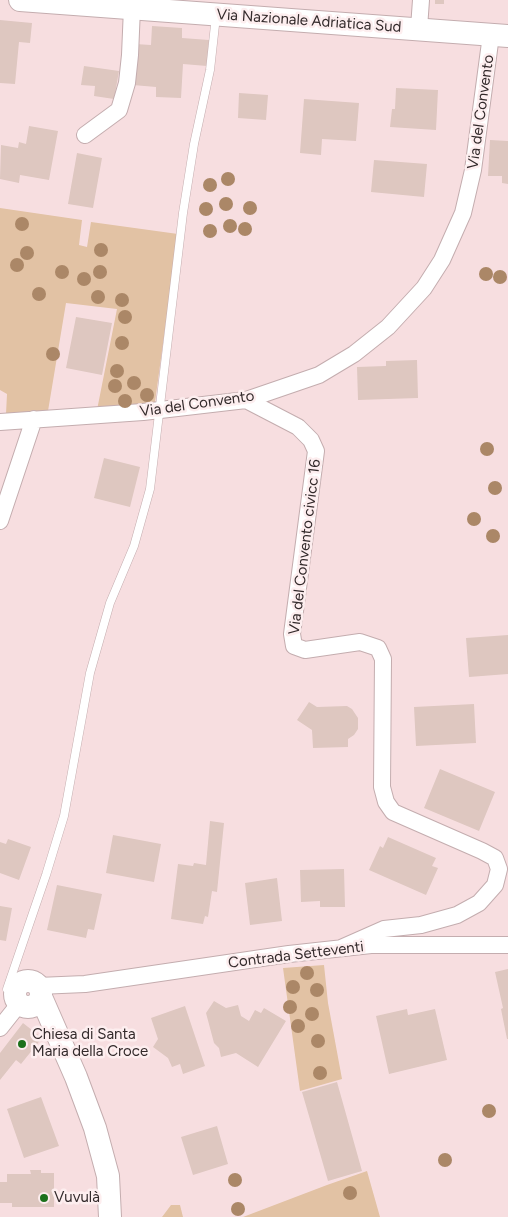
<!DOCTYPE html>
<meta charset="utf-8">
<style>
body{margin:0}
canvas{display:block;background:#f7dee0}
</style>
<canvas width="508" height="1217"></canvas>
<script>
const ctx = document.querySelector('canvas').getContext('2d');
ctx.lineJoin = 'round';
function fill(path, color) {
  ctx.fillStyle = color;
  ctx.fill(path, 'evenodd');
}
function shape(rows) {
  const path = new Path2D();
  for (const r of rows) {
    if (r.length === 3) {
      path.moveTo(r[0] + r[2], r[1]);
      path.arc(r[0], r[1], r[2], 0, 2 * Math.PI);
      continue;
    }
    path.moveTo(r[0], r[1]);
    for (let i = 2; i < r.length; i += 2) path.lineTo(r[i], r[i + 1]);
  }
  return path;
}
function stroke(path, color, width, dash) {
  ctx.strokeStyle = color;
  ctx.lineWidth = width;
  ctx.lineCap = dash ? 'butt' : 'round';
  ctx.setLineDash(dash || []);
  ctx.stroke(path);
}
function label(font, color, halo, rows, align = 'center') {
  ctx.font = font + ' Figtree,sans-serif';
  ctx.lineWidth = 5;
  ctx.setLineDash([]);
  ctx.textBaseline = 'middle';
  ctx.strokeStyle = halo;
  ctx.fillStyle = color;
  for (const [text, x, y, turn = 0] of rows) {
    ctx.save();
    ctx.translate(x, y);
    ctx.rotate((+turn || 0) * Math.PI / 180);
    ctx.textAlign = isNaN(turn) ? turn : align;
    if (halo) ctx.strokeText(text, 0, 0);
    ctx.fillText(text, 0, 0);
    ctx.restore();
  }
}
fill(shape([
 [0,208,82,220,79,245,87,247,91,222,178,234,155,402,97,410,117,309,66,303,48,411,6,414,7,394,0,390],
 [324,965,328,1003,342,1079,300,1091,283,968],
 [367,1171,380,1217,243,1217,327,1185],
 [171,1205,180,1205,183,1217,162,1217]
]), '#e2c2a4');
fill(shape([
 [435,0,444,0,444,4,435,4],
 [0,20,32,23,30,43,19,42,15,84,0,83],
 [152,26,182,28,182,38,209,40,207,66,183,64,181,98,156,97,156,87,133,85,135,44,151,45],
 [84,66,119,71,114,99,94,96,95,86,81,85],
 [396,88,438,90,436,130,390,127,392,109,395,109],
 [239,93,268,95,266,120,238,118],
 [304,99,359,103,356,141,322,139,321,155,300,153],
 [29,126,58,131,49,180,20,175,19,183,0,179,1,145,18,148,19,142,26,144],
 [490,140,508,141,508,184,502,183,502,176,488,176],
 [77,153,102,158,93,208,68,204],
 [374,160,427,164,424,197,371,192],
 [76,317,112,323,102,375,66,368],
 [417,360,418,398,358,400,357,367,386,366,386,361],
 [104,458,140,467,130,507,94,498],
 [508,635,508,674,469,677,466,638],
 [309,702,317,707,347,706,352,709,358,718,358,729,354,735,348,739,348,747,313,748,312,730,297,720],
 [474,704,476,743,416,746,414,707],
 [440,769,495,792,479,831,424,808],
 [210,821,224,823,217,892,212,891,208,917,205,916,203,924,171,919,178,864,193,866,194,863,206,865],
 [113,835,161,844,154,882,106,873],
 [388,837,436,858,432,866,438,868,426,895,369,870,380,846,383,848],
 [8,839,31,847,19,880,0,873,0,842,6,844],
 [344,869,345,907,320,907,320,901,301,902,300,870],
 [277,878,282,921,250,925,245,883],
 [57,885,102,894,94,930,88,929,86,938,47,930],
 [0,906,12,908,6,941,0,940],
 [508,969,508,1039,507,1039,501,1009,503,1008,495,972],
 [214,1001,226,1008,238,1005,241,1016,249,1021,255,1010,261,1013,264,1008,286,1021,258,1067,236,1053,221,1057,219,1048,214,1043,206,1013],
 [185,1006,205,1066,183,1074,180,1064,172,1067,168,1058,153,1047,158,1039,151,1018],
 [407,1009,408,1015,435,1009,447,1060,389,1074,376,1016],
 [23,1023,42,1038,21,1064,16,1060,0,1080,0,1053],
 [337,1082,362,1171,328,1181,302,1092],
 [41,1097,59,1146,24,1158,7,1109],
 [217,1126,228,1164,193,1175,181,1137],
 [30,1170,41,1170,41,1173,54,1173,54,1207,12,1207,12,1203,0,1203,0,1182,7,1182,7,1174,31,1174]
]), '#dec7c0');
const lane = shape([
 [7,989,46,875,64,816,90,673,110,603,134,546,150,489,183,213,194,144,210,70,216,16]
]);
const street = shape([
 [419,28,421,0],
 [85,135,119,110,127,83,130,55,132,8],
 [246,400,298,427,311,440,316,451,292,634,294,646,305,650,360,642,378,648,383,659,382,787,386,802,393,812,482,851,495,858,499,869,495,885,479,903,457,915,421,925,384,929,341,948],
 [0,422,143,412,246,400,319,375,354,354,388,327,424,288,442,260,463,213,473,170,491,35],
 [0,521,34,419],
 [38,986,85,984,289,954,371,945,508,945],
 [0,1028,19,1004]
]);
const secondary = shape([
 [20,0,508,36],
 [28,994,13],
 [41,997,76,1077,95,1128,108,1176,110,1217]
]);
stroke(lane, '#c4adaf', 9);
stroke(street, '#c4adaf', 18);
stroke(secondary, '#c4adaf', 24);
stroke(lane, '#fff', 8);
stroke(street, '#fff', 16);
stroke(secondary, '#fff', 22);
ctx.fillStyle = '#ab8767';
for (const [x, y] of [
 [228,179],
 [210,185],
 [226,204],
 [250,208],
 [206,209],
 [22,224],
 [230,226],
 [245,229],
 [210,231],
 [101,250],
 [27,253],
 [17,265],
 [62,272],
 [100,272],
 [486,274],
 [500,277],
 [84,279],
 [39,294],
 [98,297],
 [122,300],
 [125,317],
 [122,343],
 [53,354],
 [117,371],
 [134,383],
 [115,386],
 [147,395],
 [125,401],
 [487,449],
 [495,488],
 [474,519],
 [493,536],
 [307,973],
 [293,987],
 [317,990],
 [290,1007],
 [312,1014],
 [298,1026],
 [318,1041],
 [320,1073],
 [489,1111],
 [445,1160],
 [235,1180],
 [350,1193],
 [238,1209]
]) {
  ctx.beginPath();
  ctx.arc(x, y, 7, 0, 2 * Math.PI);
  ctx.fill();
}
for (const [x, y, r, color] of [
 [22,1044,5,"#1b711b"],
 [44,1198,5,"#1b711b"]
]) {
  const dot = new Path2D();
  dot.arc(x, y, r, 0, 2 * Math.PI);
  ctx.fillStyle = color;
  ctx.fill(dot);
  stroke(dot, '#fdeeef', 2);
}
label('15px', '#332a2b', '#fdeeef', [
 ["Via Nazionale Adriatica Sud",309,21,4],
 ["Via del Convento",481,112,-82],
 ["Via del Convento",197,404,-8],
 ["Via del Convento civicc 16",305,547,-83],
 ["Contrada Setteventi",296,955,-7]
]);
label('15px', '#332a2b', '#fdeeef', [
 ["Chiesa di Santa",32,1035],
 ["Maria della Croce",32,1052],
 ["Vuvulà",54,1198]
], 'left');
</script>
